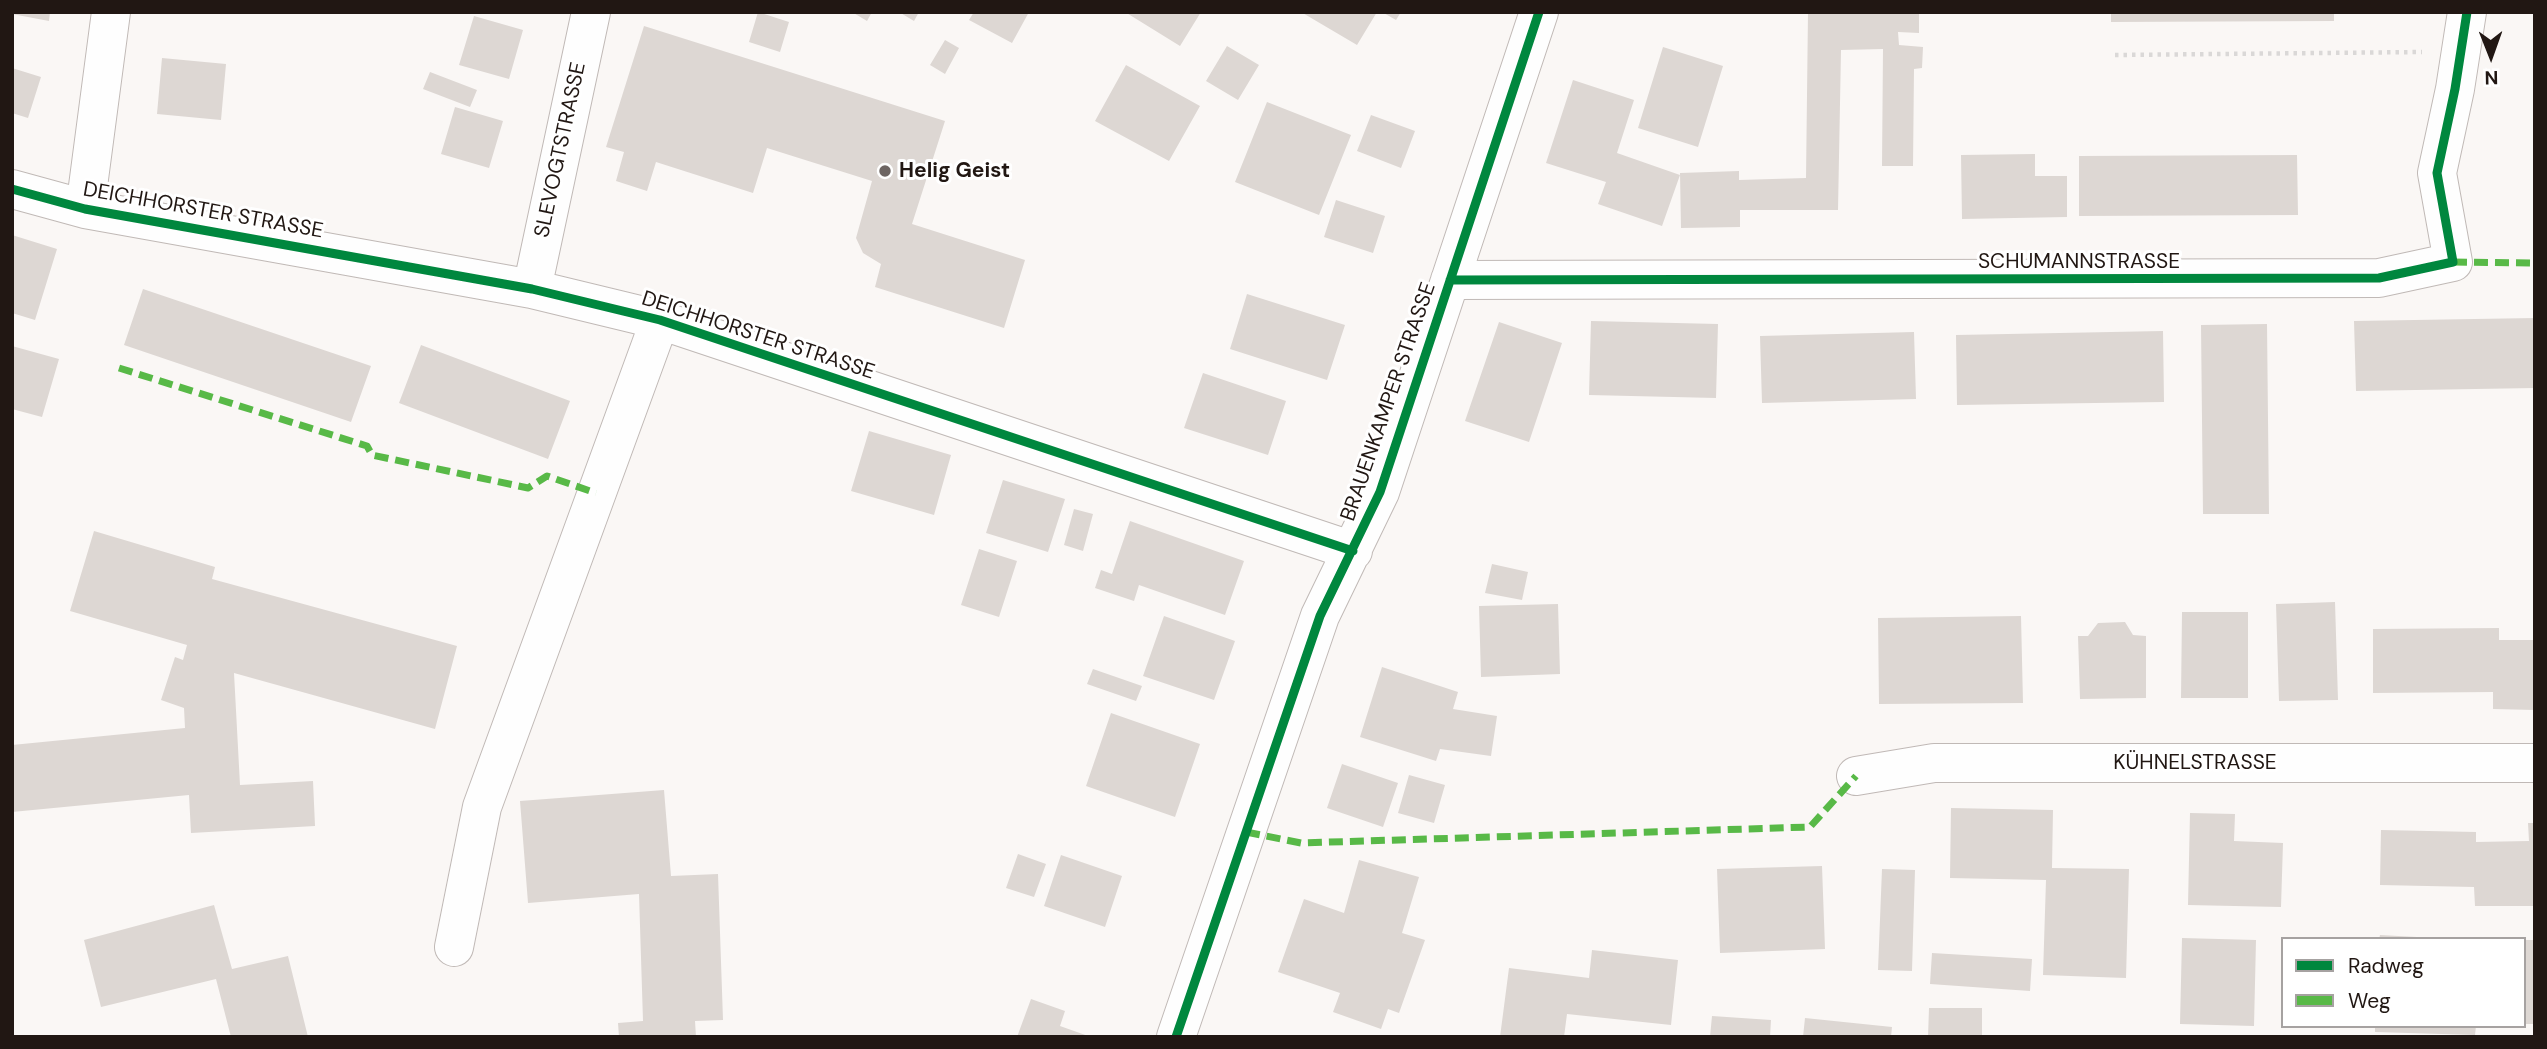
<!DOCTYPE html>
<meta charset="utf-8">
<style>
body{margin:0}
#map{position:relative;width:2547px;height:1049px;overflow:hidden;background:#faf7f5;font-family:"DM Sans",sans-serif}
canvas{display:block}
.frame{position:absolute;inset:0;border:14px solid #211713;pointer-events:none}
.legend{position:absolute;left:2281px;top:937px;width:245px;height:91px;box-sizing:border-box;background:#fff;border:2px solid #a6a2a1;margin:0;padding:9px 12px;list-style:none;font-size:21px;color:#211713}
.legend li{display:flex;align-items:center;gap:14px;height:35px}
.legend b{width:35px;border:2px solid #a6a2a1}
.north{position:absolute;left:2456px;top:21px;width:70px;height:70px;-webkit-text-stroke:5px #fff;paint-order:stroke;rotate:179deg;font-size:19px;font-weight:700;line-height:28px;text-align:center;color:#211713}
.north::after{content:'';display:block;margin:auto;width:24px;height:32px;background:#211713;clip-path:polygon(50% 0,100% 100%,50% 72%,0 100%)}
</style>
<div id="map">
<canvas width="2547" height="1049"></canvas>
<div class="frame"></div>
<ul class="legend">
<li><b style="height:9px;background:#00873e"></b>Radweg</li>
<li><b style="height:9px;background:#58b947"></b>Weg</li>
</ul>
<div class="north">N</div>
</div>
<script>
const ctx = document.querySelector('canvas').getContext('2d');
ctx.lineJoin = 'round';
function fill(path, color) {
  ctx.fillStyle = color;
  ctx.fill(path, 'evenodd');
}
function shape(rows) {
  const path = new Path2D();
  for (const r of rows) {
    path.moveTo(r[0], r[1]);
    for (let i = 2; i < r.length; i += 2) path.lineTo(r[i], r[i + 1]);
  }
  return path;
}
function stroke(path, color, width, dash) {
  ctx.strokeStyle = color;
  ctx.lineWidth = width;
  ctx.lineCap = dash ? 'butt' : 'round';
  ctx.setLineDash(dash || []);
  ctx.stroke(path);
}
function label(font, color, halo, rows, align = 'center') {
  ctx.font = font + ' "DM Sans",sans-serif';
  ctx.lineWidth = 6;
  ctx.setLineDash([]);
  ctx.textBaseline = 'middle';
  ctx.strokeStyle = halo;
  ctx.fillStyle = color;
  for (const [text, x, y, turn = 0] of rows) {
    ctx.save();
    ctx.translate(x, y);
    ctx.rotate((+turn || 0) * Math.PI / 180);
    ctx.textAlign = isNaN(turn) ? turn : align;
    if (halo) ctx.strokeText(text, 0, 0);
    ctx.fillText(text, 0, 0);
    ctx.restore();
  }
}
fill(shape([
 [12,12,50,12,49,21,12,14],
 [758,12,789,22,780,52,749,42],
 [852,12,872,12,867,21],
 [899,12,919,12,914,21],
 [974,12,1029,12,1012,43,969,20],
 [1125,12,1201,12,1180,46],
 [1301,12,1377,12,1357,45],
 [1382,12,1401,12,1396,20],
 [1808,12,1919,12,1919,33,1898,32,1899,45,1923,47,1922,68,1914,69,1913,166,1882,166,1883,49,1841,50,1838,210,1740,210,1740,227,1681,228,1680,173,1739,171,1739,180,1806,178],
 [2111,12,2334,12,2334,21,2111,22],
 [474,16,523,30,509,79,459,65],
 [644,26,945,121,912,224,1025,260,1004,328,875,287,881,264,863,253,856,238,872,181,767,148,753,193,656,162,647,191,616,181,624,152,606,147],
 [945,40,959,48,945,74,930,65],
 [1227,46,1259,65,1238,100,1206,81],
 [1663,47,1723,66,1698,147,1638,128],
 [162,58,226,64,221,120,157,114],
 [1126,65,1200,106,1169,161,1095,121],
 [12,68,41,77,28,118,12,113],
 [430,72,477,90,470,107,423,89],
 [1573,80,1634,100,1617,153,1680,175,1662,226,1598,204,1606,182,1546,163],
 [1267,102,1351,135,1319,215,1235,182],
 [455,107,503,121,489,168,441,154],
 [1371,115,1415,131,1401,168,1357,151],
 [2035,154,2035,176,2067,176,2067,217,1962,219,1961,155],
 [2297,155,2298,215,2079,216,2079,156],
 [1336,200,1385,216,1373,253,1324,237],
 [12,235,57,249,35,320,12,313],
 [143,289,371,366,351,422,124,345],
 [1247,294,1345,325,1327,380,1230,349],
 [2535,318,2535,388,2356,391,2354,321],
 [1591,321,1718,324,1716,398,1589,395],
 [1499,322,1562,343,1529,442,1465,421],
 [2267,324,2269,514,2203,514,2201,325],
 [2163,331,2164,402,1957,405,1956,335],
 [1914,332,1916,399,1762,403,1760,336],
 [421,345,570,401,548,459,399,403],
 [12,346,59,359,42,417,12,409],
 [1203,373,1286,401,1268,455,1184,428],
 [869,431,951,455,934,515,851,491],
 [1003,480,1065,499,1048,552,986,533],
 [1074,509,1093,514,1083,551,1064,545],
 [1130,521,1244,561,1225,615,1139,585,1134,601,1095,588,1101,570,1112,574],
 [94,531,215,567,212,579,457,646,435,729,234,673,240,785,313,781,315,826,191,833,189,795,12,812,12,745,185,728,184,708,161,700,175,657,183,660,187,645,70,611],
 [979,549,1017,561,999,617,961,605],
 [1492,564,1528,572,1522,600,1485,593],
 [2335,602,2338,700,2279,701,2276,604],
 [1558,604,1560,674,1481,677,1479,606],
 [2182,612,2248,612,2248,698,2181,698],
 [1164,616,1235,641,1214,700,1143,676],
 [2021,616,2023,703,1879,704,1878,618],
 [2125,622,2133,635,2146,636,2146,698,2080,699,2078,636,2088,636,2098,623],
 [2499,628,2499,640,2535,640,2535,710,2493,709,2493,692,2373,693,2373,629],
 [1382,667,1458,692,1453,709,1497,716,1491,756,1440,749,1436,761,1360,737],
 [1093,669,1142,686,1136,701,1087,684],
 [1111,713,1200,744,1175,817,1086,786],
 [1342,764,1398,783,1383,827,1327,808],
 [1409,775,1445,785,1434,823,1398,813],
 [664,790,671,876,718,874,723,1020,695,1021,696,1037,619,1037,618,1023,643,1021,639,894,528,903,520,801],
 [1951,808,2053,810,2052,868,2129,869,2126,978,2043,975,2046,880,1950,878],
 [2190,813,2235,814,2234,841,2283,843,2281,907,2188,905],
 [2528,823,2535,823,2535,906,2475,906,2474,887,2380,885,2381,830,2476,832,2476,842,2529,841],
 [1018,854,1046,864,1034,897,1006,888],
 [1061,855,1122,876,1105,927,1044,906],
 [1359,860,1419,877,1402,933,1425,940,1399,1013,1388,1009,1381,1029,1333,1012,1340,993,1278,972,1304,899,1344,913],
 [1822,866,1825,949,1720,953,1717,869],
 [1882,869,1915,870,1912,971,1878,970],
 [214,905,232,969,288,956,308,1037,231,1037,216,979,101,1007,84,940],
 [2380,935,2417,937,2417,939,2379,939],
 [2182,938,2256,940,2254,1026,2180,1024],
 [2524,940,2535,940,2535,1024,2524,1024],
 [1592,950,1678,960,1671,1025,1567,1014,1564,1037,1500,1037,1509,968,1589,978],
 [1932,953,2032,959,2030,991,1930,984],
 [1031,999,1065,1011,1060,1026,1091,1037,1017,1037],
 [1929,1008,1982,1008,1982,1037,1928,1037],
 [1712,1016,1771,1020,1770,1037,1710,1037],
 [1805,1018,1892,1027,1891,1037,1803,1037],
 [2375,1026,2476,1026,2475,1035,2375,1032]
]), '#ddd7d3');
const minor = shape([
 [12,189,85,209,532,289,660,320,1353,551],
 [85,209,111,12],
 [1450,280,2379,278,2453,262,2437,173,2455,89,2467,12],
 [532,289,591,12],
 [1856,776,1934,763,2535,763],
 [454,947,482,807,660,320],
 [1176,1037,1320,616,1380,492,1539,12]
]);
stroke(minor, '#c0b9b6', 40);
stroke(shape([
 [2115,55,2422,52]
]), '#dad8d7', 4.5, [3.5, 5]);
stroke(minor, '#fefefe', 38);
stroke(shape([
 [2453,262,2535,263],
 [119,368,367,446,372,455,528,488,547,476,596,493],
 [1246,832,1301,843,1810,827,1856,776]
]), '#58b947', 7, [14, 7]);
stroke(shape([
 [12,189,85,209,532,289,660,320,1353,551],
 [1450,280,2379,278,2453,262,2437,173,2455,89,2467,12],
 [1176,1037,1320,616,1380,492,1539,12]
]), '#00873e', 9);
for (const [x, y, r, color] of [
 [885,171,7,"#6d6562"]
]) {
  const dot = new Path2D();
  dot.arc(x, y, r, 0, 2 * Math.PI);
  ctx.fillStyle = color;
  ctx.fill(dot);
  stroke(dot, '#fff', 2.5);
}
label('21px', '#211713', '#fff', [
 ["SLEVOGTSTRASSE",561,150,-78],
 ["DEICHHORSTER STRASSE",203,211,10],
 ["SCHUMANNSTRASSE",2079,262],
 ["DEICHHORSTER STRASSE",758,336,18],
 ["BRAUENKAMPER STRASSE",1389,402,-71],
 ["KÜHNELSTRASSE",2195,763]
]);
label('bold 21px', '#211713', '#fff', [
 ["Helig Geist",899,171]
], 'left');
</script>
